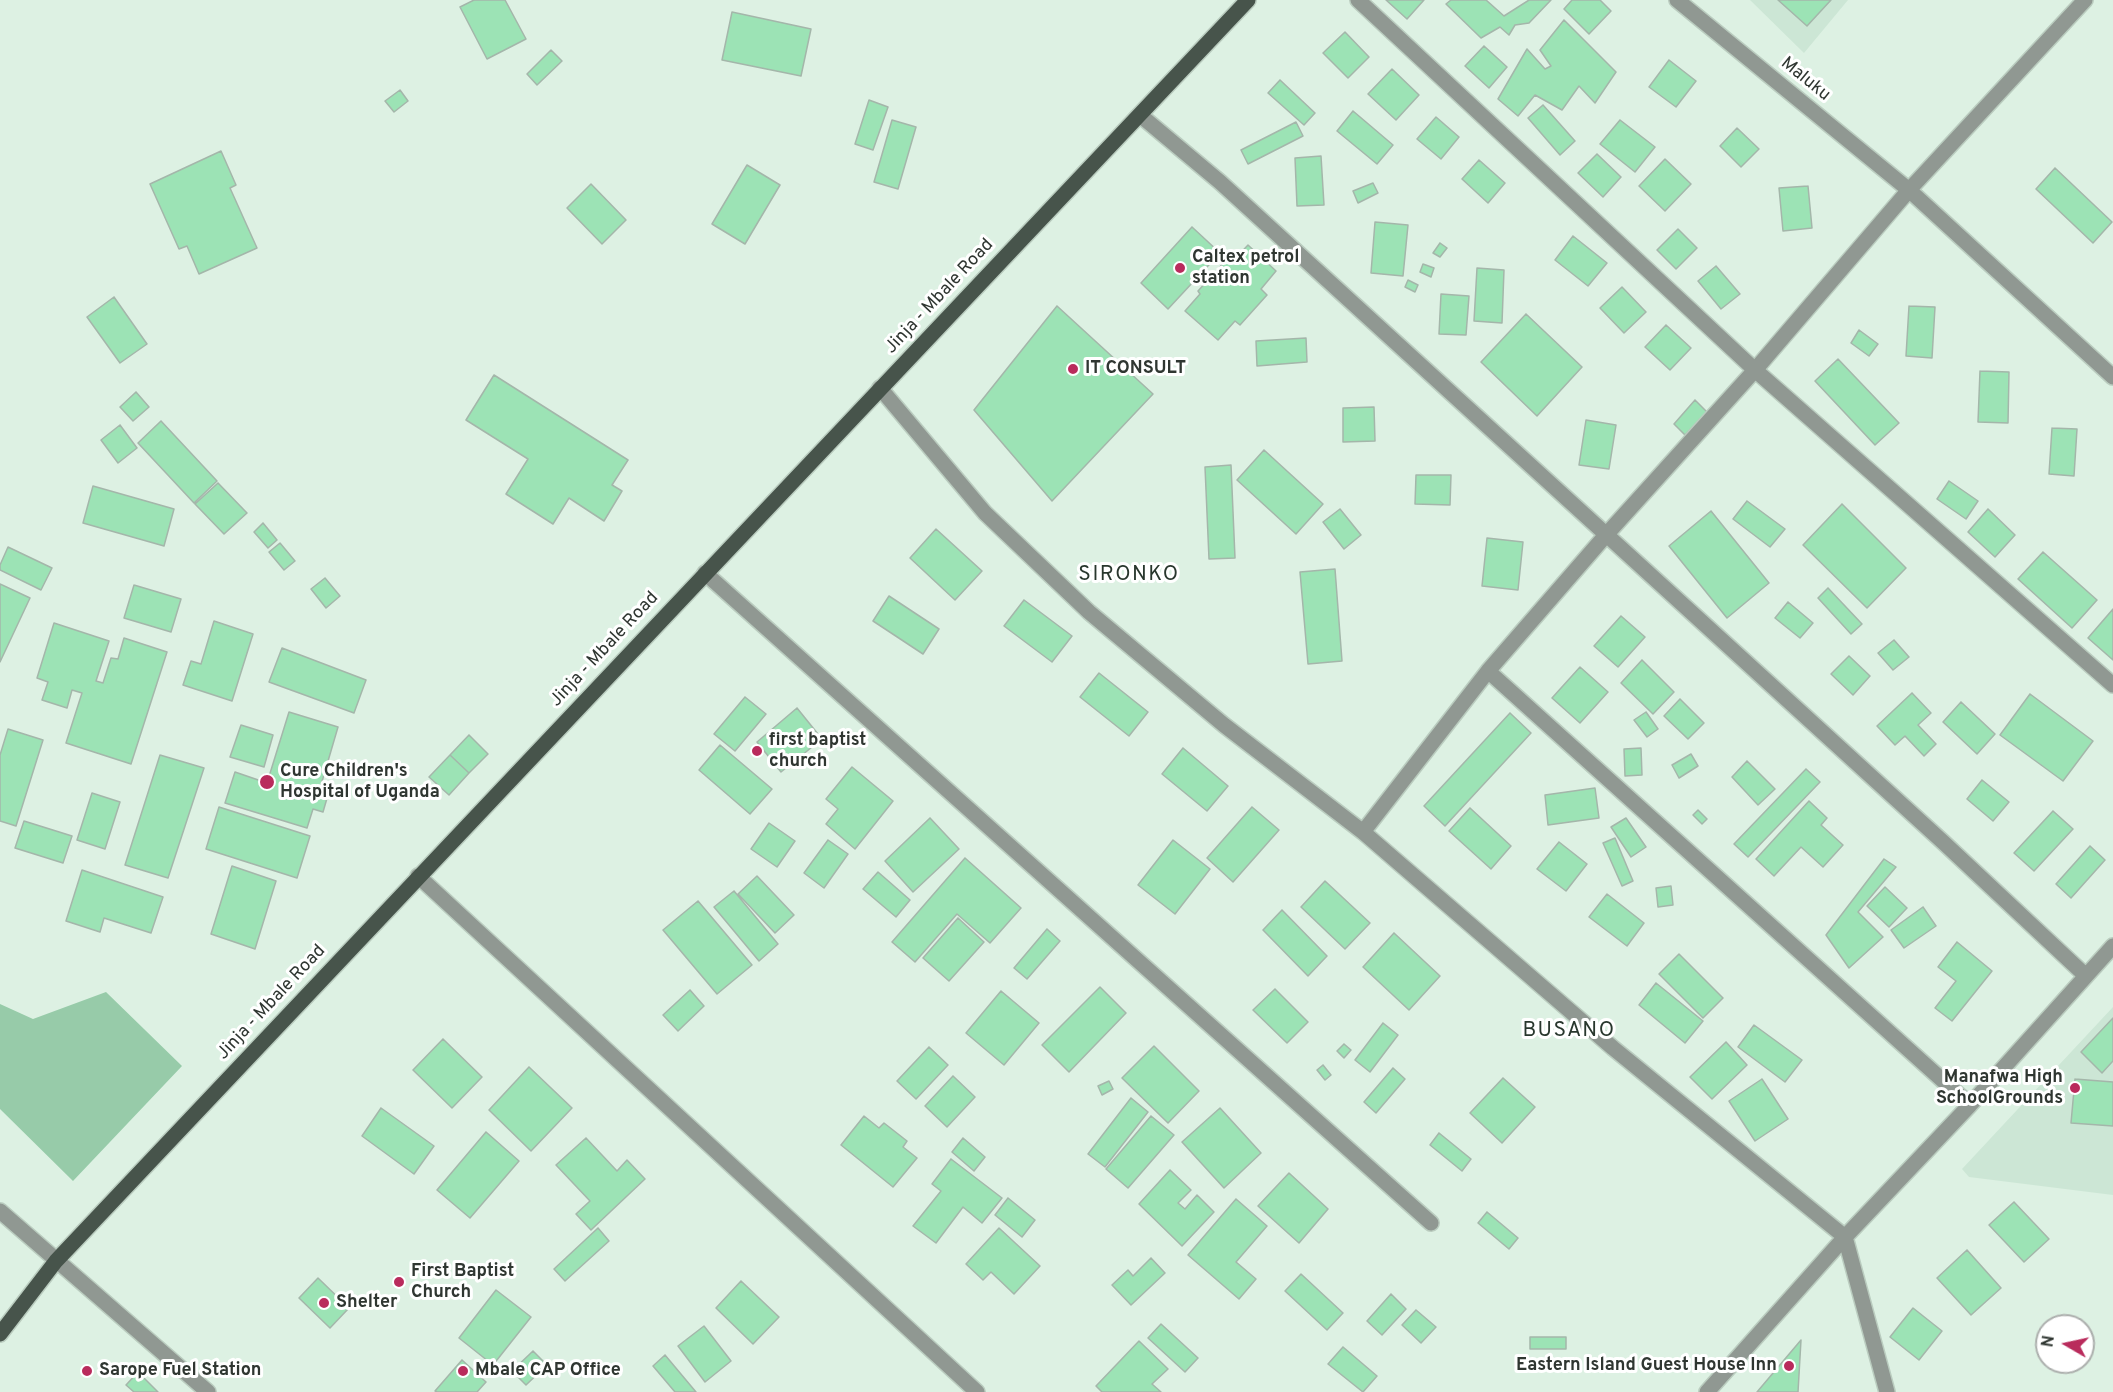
<!DOCTYPE html>
<style>
body{margin:0}
#map{position:relative;width:2113px;height:1392px;overflow:hidden;background:#ddf1e3;font-family:Overpass,sans-serif}
canvas{display:block}
.north{position:absolute;left:2035px;top:1314px;width:60px;height:60px;box-sizing:border-box;background:#fff;border:2px solid #acafad;border-radius:50%;rotate:279deg;font-size:16px;font-weight:700;line-height:24px;text-align:center;color:#2f3631}
.north::after{content:'';display:block;margin:auto;width:21px;height:27px;background:#b92b5c;clip-path:polygon(50% 0,100% 100%,50% 72%,0 100%)}
</style>
<div id="map">
<canvas width="2113" height="1392"></canvas>
<div class="north">N</div>
</div>
<script>
const ctx = document.querySelector('canvas').getContext('2d');
ctx.lineJoin = 'round';
function fill(path, color) {
  ctx.fillStyle = color;
  ctx.fill(path, 'evenodd');
}
function shape(rows) {
  const path = new Path2D();
  for (const r of rows) {
    path.moveTo(r[0], r[1]);
    for (let i = 2; i < r.length; i += 2) path.lineTo(r[i], r[i + 1]);
  }
  return path;
}
function stroke(path, color, width, dash) {
  ctx.strokeStyle = color;
  ctx.lineWidth = width;
  ctx.lineCap = dash ? 'butt' : 'round';
  ctx.setLineDash(dash || []);
  ctx.stroke(path);
}
function label(font, color, halo, rows, align = 'center') {
  ctx.font = font + ' Overpass,sans-serif';
  ctx.lineWidth = 6;
  ctx.setLineDash([]);
  ctx.textBaseline = 'middle';
  ctx.strokeStyle = halo;
  ctx.fillStyle = color;
  for (const [text, x, y, turn = 0] of rows) {
    ctx.save();
    ctx.translate(x, y);
    ctx.rotate((+turn || 0) * Math.PI / 180);
    ctx.textAlign = isNaN(turn) ? turn : align;
    if (halo) ctx.strokeText(text, 0, 0);
    ctx.fillText(text, 0, 0);
    ctx.restore();
  }
}
fill(shape([
 [1750,0,1848,0,1804,53],
 [2113,1007,2113,1195,1969,1177,1962,1169]
]), '#cce6d5');
fill(shape([
 [106,992,182,1066,73,1181,0,1109,0,1004,33,1019]
]), '#97cba9');
const building = shape([
 [474,0,505,0,526,39,487,59,460,7,474,0],
 [1386,0,1424,0,1407,19,1386,0],
 [1451,0,1486,0,1504,16,1529,0,1551,0,1529,23,1515,25,1509,35,1500,27,1481,38,1446,4,1451,0],
 [1572,0,1600,0,1611,11,1589,34,1564,9,1572,0],
 [1778,0,1831,0,1807,26,1778,0],
 [732,12,811,29,801,76,722,60,732,12],
 [1564,20,1616,72,1595,103,1579,86,1562,110,1535,95,1518,116,1498,99,1527,49,1545,69,1551,66,1540,50,1564,20],
 [1345,32,1369,57,1348,78,1323,53,1345,32],
 [1484,46,1507,67,1489,88,1465,66,1484,46],
 [551,50,562,61,537,85,527,74,551,50],
 [1669,60,1696,81,1676,107,1649,87,1669,60],
 [1392,69,1419,95,1396,120,1368,94,1392,69],
 [1280,80,1315,113,1304,125,1268,93,1280,80],
 [400,90,408,101,394,112,385,101,400,90],
 [869,100,888,107,873,150,855,144,869,100],
 [1543,105,1575,141,1560,155,1528,118,1543,105],
 [1353,111,1393,145,1377,164,1337,131,1353,111],
 [1436,117,1459,137,1441,159,1417,139,1436,117],
 [892,120,916,127,898,189,874,182,892,120],
 [1620,120,1655,147,1635,172,1600,144,1620,120],
 [1296,122,1303,136,1248,164,1241,150,1296,122],
 [1737,128,1759,149,1741,167,1720,146,1737,128],
 [221,151,236,185,230,188,257,248,199,274,187,246,179,249,150,184,221,151],
 [1597,154,1621,177,1603,197,1578,173,1597,154],
 [1321,156,1324,205,1297,206,1295,158,1321,156],
 [1665,159,1691,184,1665,211,1639,186,1665,159],
 [1479,160,1505,183,1488,203,1462,179,1479,160],
 [747,165,780,185,745,244,712,224,747,165],
 [2055,168,2112,222,2093,243,2036,189,2055,168],
 [1373,183,1378,193,1358,203,1353,191,1373,183],
 [591,184,626,220,602,244,567,208,591,184],
 [1808,186,1812,228,1783,231,1779,188,1808,186],
 [1375,222,1408,225,1403,276,1371,273,1375,222],
 [1192,227,1220,253,1168,309,1141,283,1192,227],
 [1678,229,1697,248,1676,269,1657,250,1678,229],
 [1573,236,1607,263,1588,286,1555,260,1573,236],
 [1440,243,1447,248,1440,257,1433,253,1440,243],
 [1248,245,1276,271,1261,289,1267,295,1240,325,1235,321,1218,340,1185,311,1200,294,1198,291,1228,258,1232,262,1248,245],
 [1423,264,1434,268,1431,277,1420,272,1423,264],
 [1716,266,1740,294,1721,309,1698,281,1716,266],
 [1477,268,1504,270,1502,323,1474,321,1477,268],
 [1408,280,1418,285,1415,292,1405,287,1408,280],
 [1622,287,1646,312,1624,333,1600,308,1622,287],
 [1441,294,1469,296,1466,335,1439,334,1441,294],
 [114,297,147,344,120,363,87,317,114,297],
 [1057,306,1153,394,1052,501,974,410,1057,306],
 [1909,306,1935,307,1932,358,1906,356,1909,306],
 [1526,314,1582,367,1537,416,1481,362,1526,314],
 [1666,325,1691,348,1670,370,1645,347,1666,325],
 [1859,330,1878,344,1869,356,1851,343,1859,330],
 [1306,338,1307,362,1257,366,1256,341,1306,338],
 [1838,359,1899,423,1875,445,1815,381,1838,359],
 [1980,371,2009,372,2008,423,1978,422,1980,371],
 [494,375,628,460,612,485,622,491,604,521,569,498,553,524,506,494,528,459,466,420,494,375],
 [136,392,149,407,133,421,120,407,136,392],
 [1695,400,1707,412,1685,435,1674,424,1695,400],
 [1374,407,1375,441,1343,442,1343,408,1374,407],
 [1586,420,1616,425,1609,469,1579,465,1586,420],
 [161,421,217,481,194,503,138,443,161,421],
 [120,425,137,448,118,463,101,440,120,425],
 [2052,428,2077,429,2074,476,2049,474,2052,428],
 [1264,450,1323,504,1296,534,1237,480,1264,450],
 [1231,465,1235,558,1209,559,1205,467,1231,465],
 [1416,475,1451,475,1450,505,1415,504,1416,475],
 [1949,481,1978,501,1966,519,1937,499,1949,481],
 [218,483,247,513,224,534,195,504,218,483],
 [93,486,174,509,164,546,83,523,93,486],
 [1747,501,1785,529,1770,547,1733,519,1747,501],
 [1842,504,1906,568,1867,608,1803,545,1842,504],
 [1340,509,1361,535,1344,549,1323,522,1340,509],
 [1988,509,2015,535,1995,557,1968,532,1988,509],
 [1711,511,1769,583,1727,618,1669,546,1711,511],
 [263,523,277,540,268,548,254,532,263,523],
 [936,529,982,571,955,600,910,558,936,529],
 [1487,538,1523,542,1518,590,1482,586,1487,538],
 [280,543,295,561,284,570,269,552,280,543],
 [8,547,52,568,41,590,0,570,0,565,8,547],
 [2043,552,2097,600,2072,628,2018,579,2043,552],
 [1335,569,1342,661,1308,664,1300,572,1335,569],
 [325,578,340,596,326,608,311,589,325,578],
 [0,584,30,598,0,662,0,584],
 [134,585,181,599,171,632,124,618,134,585],
 [1828,588,1862,624,1851,634,1818,598,1828,588],
 [889,596,939,629,923,654,873,621,889,596],
 [1024,600,1072,636,1052,662,1004,626,1024,600],
 [1788,602,1813,623,1800,638,1775,618,1788,602],
 [2113,609,2113,660,2088,638,2113,609],
 [1621,616,1645,637,1618,667,1594,646,1621,616],
 [214,621,253,634,232,701,183,685,191,661,201,664,214,621],
 [54,623,109,641,96,681,103,683,111,658,118,659,124,638,167,652,131,764,66,743,82,693,72,690,67,708,42,700,48,682,37,678,54,623],
 [1894,640,1909,657,1893,670,1878,653,1894,640],
 [282,648,366,680,354,713,269,682,282,648],
 [1849,656,1870,676,1853,695,1831,674,1849,656],
 [1642,660,1674,692,1653,714,1621,683,1642,660],
 [1580,667,1608,692,1580,723,1552,698,1580,667],
 [1099,673,1148,712,1129,736,1080,697,1099,673],
 [1912,693,1931,713,1918,725,1936,744,1924,756,1905,736,1895,745,1877,726,1912,693],
 [2030,694,2093,741,2063,781,2000,735,2030,694],
 [745,697,766,714,735,751,714,734,745,697],
 [1680,699,1704,723,1688,739,1664,716,1680,699],
 [1961,702,1995,734,1977,754,1943,722,1961,702],
 [797,708,822,739,781,772,757,742,797,708],
 [289,712,338,727,321,785,330,788,323,812,313,809,307,828,225,803,235,772,267,783,289,712],
 [1646,712,1658,729,1647,737,1634,720,1646,712],
 [1510,713,1531,733,1445,826,1424,806,1510,713],
 [241,725,273,735,264,767,230,757,241,725],
 [8,729,43,740,16,826,0,821,0,755,8,729],
 [469,735,488,754,469,773,450,755,469,735],
 [720,745,772,789,750,814,699,770,720,745],
 [1183,748,1228,786,1207,811,1162,774,1183,748],
 [1641,748,1642,775,1625,776,1624,749,1641,748],
 [1691,754,1698,766,1679,778,1672,765,1691,754],
 [160,755,204,768,168,878,125,865,160,755],
 [450,755,469,773,449,795,429,777,450,755],
 [1747,761,1775,789,1758,805,1732,777,1747,761],
 [852,767,893,801,855,849,826,824,838,809,826,799,852,767],
 [1806,769,1820,782,1748,857,1734,844,1806,769],
 [1982,780,2009,802,1993,821,1967,799,1982,780],
 [1595,788,1599,818,1548,825,1545,795,1595,788],
 [92,793,120,802,105,849,77,840,92,793],
 [1809,801,1827,818,1821,825,1843,845,1823,867,1801,847,1774,876,1756,859,1809,801],
 [219,807,310,836,297,878,206,849,219,807],
 [1252,807,1279,830,1233,882,1207,858,1252,807],
 [1470,808,1511,846,1491,869,1449,831,1470,808],
 [1698,810,1707,819,1702,824,1693,815,1698,810],
 [2053,811,2073,829,2034,871,2014,853,2053,811],
 [930,818,959,849,913,892,885,861,930,818],
 [1626,818,1646,847,1631,857,1611,827,1626,818],
 [24,821,72,836,63,863,15,848,24,821],
 [769,823,795,841,777,867,751,849,769,823],
 [1615,838,1633,881,1622,886,1603,843,1615,838],
 [828,840,848,854,824,888,804,873,828,840],
 [1173,840,1210,869,1175,914,1138,885,1173,840],
 [1559,842,1587,864,1566,891,1537,869,1559,842],
 [2090,846,2105,860,2071,898,2056,884,2090,846],
 [965,858,1021,908,990,943,957,914,915,962,892,942,965,858],
 [1884,859,1896,867,1858,912,1883,937,1849,968,1826,935,1884,859],
 [232,866,276,881,255,949,211,934,232,866],
 [82,870,163,897,151,933,104,918,100,932,66,921,82,870],
 [878,872,910,900,896,917,863,889,878,872],
 [757,876,794,915,775,933,738,894,757,876],
 [1325,881,1370,923,1345,949,1301,907,1325,881],
 [1671,886,1673,905,1658,907,1656,888,1671,886],
 [1885,887,1907,908,1889,927,1867,906,1885,887],
 [734,891,778,944,759,961,714,907,734,891],
 [1607,894,1644,923,1627,946,1589,917,1607,894],
 [698,901,752,965,717,994,663,930,698,901],
 [1923,907,1936,926,1904,948,1891,930,1923,907],
 [1282,910,1327,956,1308,976,1263,930,1282,910],
 [958,918,984,942,949,981,923,958,958,918],
 [1047,929,1060,941,1027,979,1014,968,1047,929],
 [1394,933,1440,976,1409,1010,1363,967,1394,933],
 [1957,942,1992,971,1952,1021,1935,1008,1956,981,1938,967,1957,942],
 [1679,954,1723,998,1703,1018,1659,974,1679,954],
 [1656,983,1703,1021,1685,1043,1639,1005,1656,983],
 [1100,987,1126,1013,1069,1072,1042,1045,1100,987],
 [1275,989,1308,1022,1287,1043,1253,1010,1275,989],
 [690,990,704,1006,678,1031,663,1015,690,990],
 [1001,991,1039,1023,1004,1065,966,1033,1001,991],
 [2113,1018,2113,1061,2102,1073,2081,1052,2113,1018],
 [1383,1023,1398,1035,1370,1072,1355,1060,1383,1023],
 [1754,1025,1802,1060,1785,1082,1738,1047,1754,1025],
 [443,1039,482,1077,452,1108,413,1070,443,1039],
 [1726,1042,1747,1065,1712,1099,1690,1077,1726,1042],
 [1344,1044,1351,1050,1344,1058,1337,1051,1344,1044],
 [1154,1046,1199,1091,1168,1123,1122,1078,1154,1046],
 [929,1047,948,1065,916,1099,897,1081,929,1047],
 [1323,1065,1331,1075,1325,1080,1317,1070,1323,1065],
 [529,1067,572,1108,531,1151,489,1110,529,1067],
 [1393,1068,1405,1079,1376,1113,1364,1102,1393,1068],
 [953,1076,975,1097,947,1127,925,1106,953,1076],
 [1503,1078,1535,1107,1502,1143,1470,1113,1503,1078],
 [1762,1079,1788,1119,1755,1141,1729,1101,1762,1079],
 [2075,1079,2113,1082,2113,1126,2071,1123,2075,1079],
 [1109,1081,1113,1089,1102,1095,1098,1086,1109,1081],
 [1131,1098,1148,1112,1105,1167,1088,1154,1131,1098],
 [381,1108,434,1146,414,1174,362,1136,381,1108],
 [1220,1108,1261,1153,1224,1188,1182,1142,1220,1108],
 [864,1116,879,1128,884,1123,907,1141,903,1147,917,1158,893,1187,841,1145,864,1116],
 [1151,1116,1174,1135,1128,1188,1106,1169,1151,1116],
 [486,1132,519,1161,470,1218,437,1190,486,1132],
 [1439,1133,1471,1159,1462,1171,1430,1145,1439,1133],
 [586,1138,617,1171,627,1160,645,1179,591,1230,576,1214,590,1201,556,1165,586,1138],
 [963,1138,985,1157,974,1171,952,1152,963,1138],
 [951,1159,1002,1198,982,1223,963,1207,936,1243,913,1226,941,1191,932,1184,951,1159],
 [1170,1170,1191,1190,1178,1203,1185,1209,1197,1195,1214,1212,1182,1246,1139,1204,1170,1170],
 [1289,1173,1328,1209,1299,1243,1258,1206,1289,1173],
 [1008,1198,1035,1220,1022,1237,995,1215,1008,1198],
 [1236,1199,1267,1226,1236,1262,1256,1279,1239,1299,1188,1255,1236,1199],
 [2014,1202,2049,1239,2024,1262,1989,1225,2014,1202],
 [1487,1212,1518,1238,1509,1249,1478,1223,1487,1212],
 [598,1228,609,1241,565,1281,554,1269,598,1228],
 [999,1228,1040,1266,1014,1294,991,1272,983,1280,966,1264,999,1228],
 [1967,1250,2001,1288,1971,1315,1937,1278,1967,1250],
 [1151,1258,1165,1273,1131,1305,1112,1285,1128,1270,1133,1276,1151,1258],
 [1301,1274,1343,1313,1327,1330,1285,1291,1301,1274],
 [318,1278,349,1308,330,1328,299,1298,318,1278],
 [741,1281,779,1317,753,1344,716,1308,741,1281],
 [496,1290,531,1317,493,1365,459,1338,496,1290],
 [1391,1294,1406,1309,1382,1335,1367,1321,1391,1294],
 [1913,1308,1942,1331,1919,1360,1890,1337,1913,1308],
 [1416,1310,1436,1327,1421,1343,1402,1325,1416,1310],
 [1161,1324,1198,1358,1185,1372,1148,1338,1161,1324],
 [704,1326,731,1361,705,1382,678,1346,704,1326],
 [1530,1337,1566,1337,1566,1349,1530,1349,1530,1337],
 [1801,1340,1798,1392,1757,1392,1801,1340],
 [1139,1341,1168,1369,1152,1384,1161,1392,1102,1392,1096,1386,1139,1341],
 [1343,1347,1377,1376,1363,1392,1328,1364,1343,1347],
 [533,1351,547,1365,526,1385,512,1371,533,1351],
 [665,1355,696,1392,675,1392,653,1366,665,1355],
 [462,1360,486,1382,477,1392,437,1392,435,1391,462,1360],
 [138,1372,158,1392,134,1392,126,1385,138,1372]
]);
fill(building, '#9ce3b5');
stroke(building, '#a4b6aa', 1.5);
const minor = shape([
 [1358,0,1755,370,2113,685],
 [1677,0,1909,190,2113,377],
 [1140,115,1220,182,1943,842,2086,976],
 [880,388,985,513,1089,612,1224,725,1363,832,1613,1048,1845,1237,1887,1392],
 [705,573,1431,1223],
 [1488,671,1970,1105],
 [1363,832,1488,671,1606,535,1755,370,1909,190,2085,0],
 [418,876,977,1392],
 [0,1211,208,1392],
 [1707,1392,1845,1237,1970,1105,2113,946]
]);
const major = shape([
 [0,1334,56,1261,1248,0]
]);
stroke(minor, '#baccbf', 18);
stroke(major, '#baccbf', 18);
stroke(minor, '#909892', 15);
stroke(major, '#47544b', 15);
for (const [x, y, r, color] of [
 [1180,268,6,"#b92b5c"],
 [1073,369,6,"#b92b5c"],
 [757,751,6,"#b92b5c"],
 [267,782,8,"#b92b5c"],
 [2075,1088,6,"#b92b5c"],
 [399,1282,6,"#b92b5c"],
 [324,1303,6,"#b92b5c"],
 [1789,1366,6,"#b92b5c"],
 [87,1371,6,"#b92b5c"],
 [463,1371,6,"#b92b5c"]
]) {
  const dot = new Path2D();
  dot.arc(x, y, r, 0, 2 * Math.PI);
  ctx.fillStyle = color;
  ctx.fill(dot);
  stroke(dot, '#fff', 2);
}
label('18px', '#2f3631', '#fff', [
 ["Maluku",1805,80,39],
 ["Jinja - Mbale Road",940,297,-47],
 ["Jinja - Mbale Road",605,650,-47],
 ["Jinja - Mbale Road",272,1003,-47]
]);
label('bold 18px', '#2f3631', '#fff', [
 ["Caltex petrol",1192,258],
 ["station",1192,279],
 ["IT CONSULT",1085,369],
 ["first baptist",769,741],
 ["church",769,762],
 ["Cure Children's",280,772],
 ["Hospital of Uganda",280,793],
 ["Manafwa High",2063,1078,"right"],
 ["SchoolGrounds",2063,1099,"right"],
 ["First Baptist",411,1272],
 ["Church",411,1293],
 ["Shelter",336,1303],
 ["Eastern Island Guest House Inn",1777,1366,"right"],
 ["Sarope Fuel Station",99,1371],
 ["Mbale CAP Office",475,1371]
], 'left');
ctx.letterSpacing = '1.5px';
label('21px', '#28372d', '#fff', [
 ["SIRONKO",1129,576],
 ["BUSANO",1569,1032]
]);
ctx.letterSpacing = '0px';
</script>
